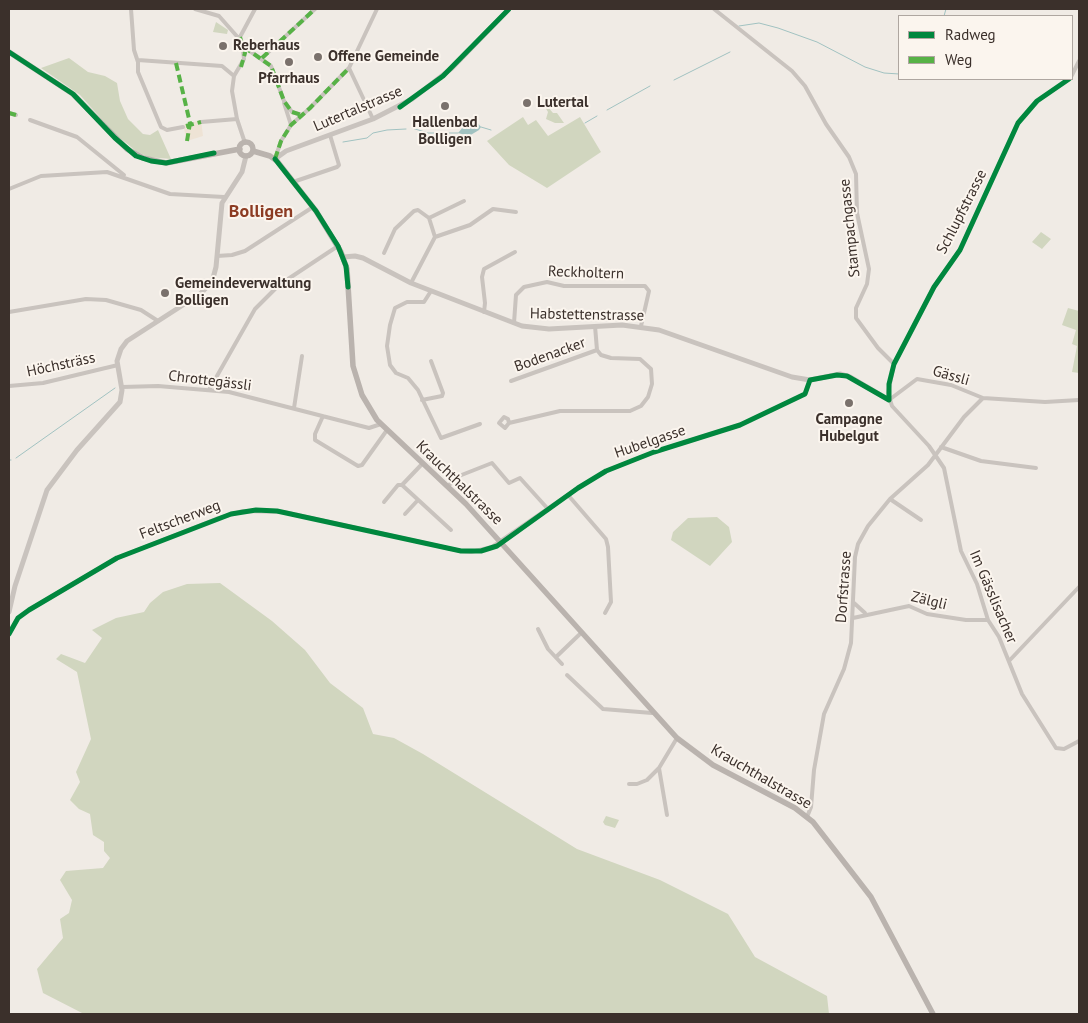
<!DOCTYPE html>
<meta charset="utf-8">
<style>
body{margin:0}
#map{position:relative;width:1088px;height:1023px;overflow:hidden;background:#f0ebe5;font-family:"PT Sans",sans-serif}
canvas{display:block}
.frame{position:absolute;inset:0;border:10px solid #3b302b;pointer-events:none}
.legend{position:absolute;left:898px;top:15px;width:175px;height:65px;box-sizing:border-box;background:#fbf5ee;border:1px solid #aea6a0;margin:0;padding:6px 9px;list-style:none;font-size:15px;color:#3b302b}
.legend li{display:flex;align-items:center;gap:10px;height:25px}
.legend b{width:25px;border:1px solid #aea6a0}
</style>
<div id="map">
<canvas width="1088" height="1023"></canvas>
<div class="frame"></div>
<ul class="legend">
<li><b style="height:6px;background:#00873e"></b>Radweg</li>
<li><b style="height:6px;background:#57b246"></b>Weg</li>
</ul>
</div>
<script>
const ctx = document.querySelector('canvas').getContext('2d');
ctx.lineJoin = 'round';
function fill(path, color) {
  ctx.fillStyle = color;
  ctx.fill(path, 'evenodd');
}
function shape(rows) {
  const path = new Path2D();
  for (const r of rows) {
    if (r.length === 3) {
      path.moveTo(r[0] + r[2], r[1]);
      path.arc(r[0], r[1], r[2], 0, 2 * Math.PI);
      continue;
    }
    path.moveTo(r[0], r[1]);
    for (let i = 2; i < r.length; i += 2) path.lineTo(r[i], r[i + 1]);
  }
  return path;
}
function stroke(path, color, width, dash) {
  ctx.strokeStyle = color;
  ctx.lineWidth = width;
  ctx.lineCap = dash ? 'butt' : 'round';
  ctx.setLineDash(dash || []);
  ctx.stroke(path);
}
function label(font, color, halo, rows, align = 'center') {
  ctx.font = font + ' "PT Sans",sans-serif';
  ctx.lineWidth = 4;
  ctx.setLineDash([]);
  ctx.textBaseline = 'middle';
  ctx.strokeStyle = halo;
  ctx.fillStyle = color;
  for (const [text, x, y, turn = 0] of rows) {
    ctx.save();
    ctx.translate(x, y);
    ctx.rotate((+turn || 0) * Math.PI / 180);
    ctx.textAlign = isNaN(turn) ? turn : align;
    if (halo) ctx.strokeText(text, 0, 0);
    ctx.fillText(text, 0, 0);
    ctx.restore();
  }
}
fill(shape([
 [216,22,228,30,227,34,213,32],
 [69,58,88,72,105,76,117,83,120,101,128,119,143,134,150,135,158,130,171,159,148,157,136,151,115,134,80,95,41,68],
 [547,106,553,113,557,113,564,123,555,123,546,119,548,112,545,107],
 [523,117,528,125,536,120,548,136,580,117,601,152,547,188,509,165,487,141],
 [1041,232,1051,239,1042,249,1032,242],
 [1068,308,1079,311,1079,373,1072,372,1077,346,1072,344,1076,330,1062,325],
 [717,517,729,527,732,542,710,566,671,540,673,532,688,518],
 [220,583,272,621,305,650,330,683,363,708,373,734,394,738,423,754,577,849,660,880,728,914,755,957,827,996,829,1014,84,1014,43,993,37,969,63,938,60,919,69,913,72,900,60,880,66,871,103,868,110,858,104,851,104,842,93,835,90,814,79,809,70,800,80,782,76,772,91,739,77,672,56,659,61,654,85,663,102,638,92,630,116,618,144,612,150,603,163,592,187,584],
 [606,816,619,820,615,828,605,825,603,822]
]), '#d1d6bf');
fill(shape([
 [201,120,203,136,187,141,183,125]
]), '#eee3d5');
fill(shape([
 [474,118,481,127,479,130,469,136,458,133,469,120]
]), '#a1c2c1');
stroke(shape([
 [944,16,946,9],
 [739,26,759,23,778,28,817,42,865,67,884,73,899,74],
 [674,80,730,52],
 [607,110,650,86],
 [585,123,597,116],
 [481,127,491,130],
 [412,128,428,133,458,133],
 [343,142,367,138,373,133,387,130,406,129],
 [16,458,115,388],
 [9,460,11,460]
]), '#a1c2c1', 1);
stroke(shape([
 [131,9,134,50,138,62,138,72,161,127,167,130,183,127],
 [195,9,219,16,242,42,244,59,234,76,232,91,237,119,245,143],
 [714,9,792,71,805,86,826,124,849,157,856,174,857,213,869,269,867,284,856,308,856,318,878,348,894,364],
 [240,37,255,9],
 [244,47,271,66,284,101,292,112,302,115],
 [262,58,315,9],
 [138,60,222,66,234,76],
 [349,68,373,119],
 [1072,75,1079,61],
 [1069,79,1037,101,1018,123,960,250,934,287,894,364,888,393,892,406,929,446,944,468,961,551,977,584,988,620,999,637,1022,694,1056,748,1064,749,1079,741],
 [284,103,291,125],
 [9,113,16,115],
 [30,120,77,137,124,175],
 [201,122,237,119],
 [275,159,281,141,291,125,310,108,349,68,377,9],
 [293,182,337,167,339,165,330,135],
 [9,189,41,176,107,172,170,194,224,197],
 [429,218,464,201],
 [435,237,470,225,493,209,516,212],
 [384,253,395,229,414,211,418,210,429,218,435,237,411,283],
 [217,256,232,255,245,251,313,207],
 [431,291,424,302,407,302,395,308,390,325,387,346,390,365,396,373,408,378,418,390,441,438,480,424],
 [9,312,86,299,106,300,141,310,158,321],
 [484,312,485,303,482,277,484,269,515,252],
 [514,323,516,295,524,287,547,282,564,286,645,286,649,291,641,326],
 [511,381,597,350],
 [9,386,43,383,118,365],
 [122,387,158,386,229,392,369,428,381,424],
 [209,390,255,309,279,285,338,246],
 [422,400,442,396,443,393,431,361],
 [889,400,917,379,951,385,983,398],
 [294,408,302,356],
 [323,416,315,434,315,440,358,466,362,465,387,430],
 [509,423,508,419,504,417,499,423,505,428,509,423,560,411,630,411,641,406,648,397,652,384,651,369,640,359,611,358,601,355,597,350,595,326],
 [941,447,981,461,1036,468],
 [423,463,402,485,451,530],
 [448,486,459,476,492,463,509,483,520,478,548,509],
 [568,495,606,539,608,547,611,602,605,613],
 [890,499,921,520],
 [384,502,398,485,402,485],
 [405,514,418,500],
 [854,603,865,613],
 [853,618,909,606,927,614,966,620,988,620],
 [538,629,548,649,562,664],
 [9,634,18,618,29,610,117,558,216,519,243,511,284,512,461,551,471,552,492,547,578,488,606,471,654,452,740,425,805,394,810,380],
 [556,657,581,633],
 [1009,661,1079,587],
 [567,675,603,709,652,713],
 [629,784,637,784,647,780,659,768],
 [667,815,659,768,677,738],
 [807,817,811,807,814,770,824,714,844,669,851,643,855,557,858,544,868,526,890,499,928,465,964,417,983,398,1045,402,1079,400]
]), '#c9c3be', 4);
stroke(shape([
 [275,159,286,151,373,119,412,99,452,68,509,9],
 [343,257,355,256,363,258,411,283,522,326,549,329,622,325,659,330,792,377,810,380,840,374,850,377,889,400],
 [9,612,15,586,47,490,77,450,120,402,122,390,117,361,121,349,127,341,200,294,212,282,216,267,222,203,242,172,246,156]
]), '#c9c3be', 5);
stroke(shape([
 [9,52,73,94,127,149,143,158,166,163,240,149],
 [246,149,7],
 [253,151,270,156,277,161,316,211,341,252,347,269,353,366,362,395,377,420,466,504,677,738,713,765,795,808,813,822,871,897,933,1014]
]), '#bab3ae', 5.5);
stroke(shape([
 [240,37,245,53,241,67],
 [244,47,271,66,284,101,292,112,302,115],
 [262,58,315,9],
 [176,63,190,123,187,141],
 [9,113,16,115],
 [186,126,201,122],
 [275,159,281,141,291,125,310,108,349,68]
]), '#57b246', 4, [8, 4]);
stroke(shape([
 [9,52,73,94,115,138,136,156,151,161,166,163,214,153],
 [400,107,443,76,509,9],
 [275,159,316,211,338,246,346,266,348,287],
 [9,634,18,618,29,610,117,558,231,514,256,510,277,511,461,551,481,551,497,546,578,488,606,471,654,452,740,425,805,394,810,380,837,375,847,376,889,400,889,384,894,364,934,287,960,250,1018,123,1037,101,1069,79]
]), '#00873e', 5);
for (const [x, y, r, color] of [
 [223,46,5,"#7a716c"],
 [318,57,5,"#7a716c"],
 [289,62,5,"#7a716c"],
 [527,103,5,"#7a716c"],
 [445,106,5,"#7a716c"],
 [165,293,5,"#7a716c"],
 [849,403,5,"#7a716c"]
]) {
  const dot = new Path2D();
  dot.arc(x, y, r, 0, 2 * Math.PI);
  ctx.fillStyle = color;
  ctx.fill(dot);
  stroke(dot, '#fbf5ee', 2);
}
label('bold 15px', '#3b302b', '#fbf5ee', [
 ["Reberhaus",233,46],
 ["Offene Gemeinde",328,57],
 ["Pfarrhaus",289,79,"center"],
 ["Lutertal",537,103],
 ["Hallenbad",445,123,"center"],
 ["Bolligen",445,140,"center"],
 ["Gemeindeverwaltung",175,284],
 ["Bolligen",175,301],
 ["Campagne",849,420,"center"],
 ["Hubelgut",849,437,"center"]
], 'left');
label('15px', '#3b302b', '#fbf5ee', [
 ["Lutertalstrasse",358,109,-23],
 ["Schlupfstrasse",962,212,-63],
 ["Stampachgasse",850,228,-96],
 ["Reckholtern",586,273,2],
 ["Habstettenstrasse",587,315,1],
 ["Bodenacker",550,355,-20],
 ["Höchsträss",61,365,-12],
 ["Gässli",951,376,16],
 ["Chrottegässli",210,381,7],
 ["Hubelgasse",650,442,-19],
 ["Krauchthalstrasse",459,483,44],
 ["Feltscherweg",180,520,-21],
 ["Dorfstrasse",844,587,-86],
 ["Im Gässlisacher",993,597,67],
 ["Zälgli",929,601,14],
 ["Krauchthalstrasse",761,777,30]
]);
label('bold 18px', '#8c3b22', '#fbf5ee', [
 ["Bolligen",261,212]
]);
</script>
